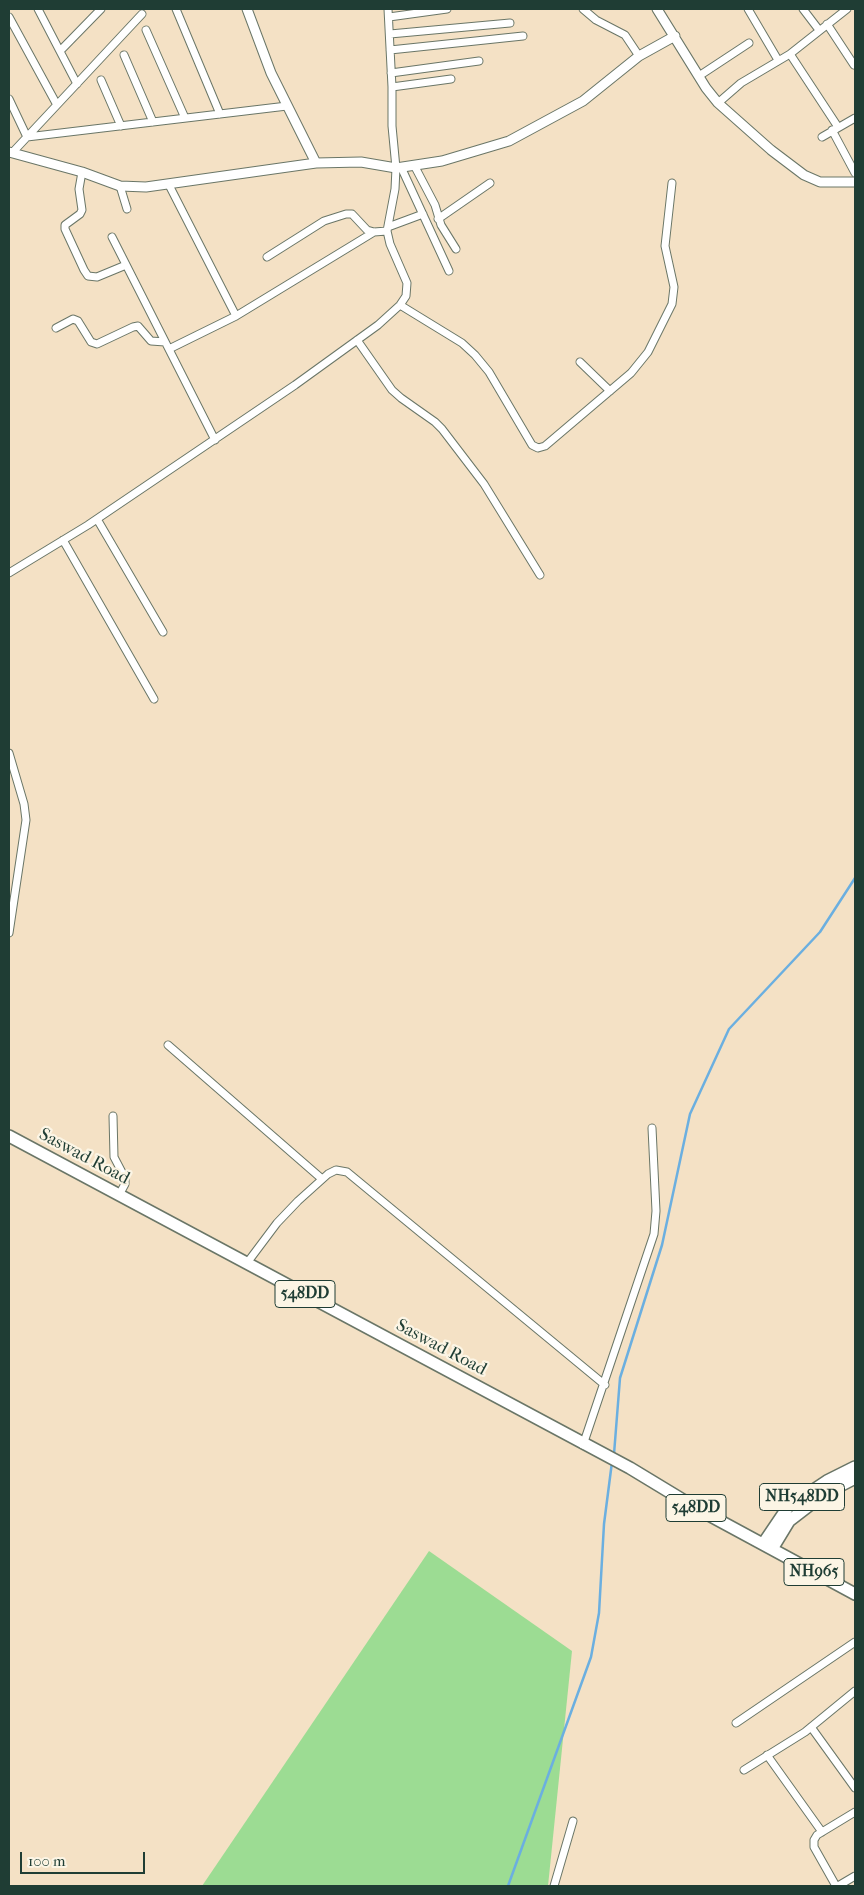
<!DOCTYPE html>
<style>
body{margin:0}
#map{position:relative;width:864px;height:1895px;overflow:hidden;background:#f4e1c5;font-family:"IM FELL French Canon",serif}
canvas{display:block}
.frame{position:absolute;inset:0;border:10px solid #1f3d34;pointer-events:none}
.scale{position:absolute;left:20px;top:1852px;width:125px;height:22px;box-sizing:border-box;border:2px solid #1f3d34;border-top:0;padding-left:6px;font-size:15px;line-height:18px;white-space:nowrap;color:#1f3d34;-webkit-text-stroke:4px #fcf5e5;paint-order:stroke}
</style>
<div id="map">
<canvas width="864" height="1895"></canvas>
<div class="frame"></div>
<div class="scale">100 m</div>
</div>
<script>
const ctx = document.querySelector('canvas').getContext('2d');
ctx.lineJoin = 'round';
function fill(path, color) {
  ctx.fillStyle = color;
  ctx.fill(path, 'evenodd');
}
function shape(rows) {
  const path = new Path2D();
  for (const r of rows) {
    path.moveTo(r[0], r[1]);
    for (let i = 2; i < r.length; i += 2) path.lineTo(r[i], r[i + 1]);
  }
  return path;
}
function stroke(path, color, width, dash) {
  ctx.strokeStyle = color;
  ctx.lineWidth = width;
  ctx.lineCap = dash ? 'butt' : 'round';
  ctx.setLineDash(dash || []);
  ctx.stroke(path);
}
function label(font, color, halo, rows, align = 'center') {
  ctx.font = font + ' "IM FELL French Canon",serif';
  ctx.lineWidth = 4.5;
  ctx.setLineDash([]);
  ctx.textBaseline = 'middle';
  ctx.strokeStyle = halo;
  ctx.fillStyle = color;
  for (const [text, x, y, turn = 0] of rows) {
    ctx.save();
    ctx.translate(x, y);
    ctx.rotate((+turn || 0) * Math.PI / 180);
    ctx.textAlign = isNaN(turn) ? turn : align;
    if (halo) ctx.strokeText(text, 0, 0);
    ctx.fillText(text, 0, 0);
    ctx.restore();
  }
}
fill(shape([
 [429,1551,572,1651,548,1886,202,1886]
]), '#9cdc93');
stroke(shape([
 [614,1454,620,1378,662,1245,690,1114,729,1029,820,932,855,878],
 [508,1886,591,1657,599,1613,604,1524,612,1462]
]), '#6bafe0', 2.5);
const minor = shape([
 [38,9,77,84],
 [176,9,220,114],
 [583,9,596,20,625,35,639,56],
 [748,9,778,60],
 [803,9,819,30],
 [9,17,57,105],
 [389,17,447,9],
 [827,24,854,65],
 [146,30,185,118],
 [390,34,510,23],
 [390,50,523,36],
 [60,51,101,9],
 [790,54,838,127],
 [124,55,153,122],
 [391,73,479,61],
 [699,76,749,43],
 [101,80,121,126],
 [392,87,451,79],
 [9,99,27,137,287,106],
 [718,103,741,83,790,54,847,9],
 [832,130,855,173],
 [822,137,855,118],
 [12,153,142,14],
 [414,165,435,205,441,225,456,249],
 [401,167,449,271],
 [82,172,79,189,82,210,80,214,65,225,65,229,84,270,88,276,97,277,126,265],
 [169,185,236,316],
 [120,186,127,209],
 [438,219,490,183],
 [388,227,423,214],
 [112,237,215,440],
 [267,257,324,221,346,214,352,214,367,230,374,232,387,231],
 [400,305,462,343,475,355,489,372,532,445,538,448,545,446,631,373,648,352,672,304,674,287,665,246,672,183],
 [56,328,73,319,78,321,91,342,97,344,133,327,138,326,151,341,165,342],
 [357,340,392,390,401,398,435,422,442,429,484,484,540,575],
 [169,349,236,316,374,232],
 [580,362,610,391],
 [97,519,163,632],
 [63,540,154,699],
 [9,573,88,525,295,385,378,325,400,305,406,296,407,283,390,244,387,231,395,189,396,168,392,126,392,87,388,9],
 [9,753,24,804,26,820,9,933],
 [168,1045,322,1179],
 [113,1116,114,1157,125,1178,125,1184,119,1195],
 [247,1263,277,1223,298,1201,328,1174,336,1170,347,1172,605,1385],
 [583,1445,654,1234,656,1211,652,1128],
 [736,1723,855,1642],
 [811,1727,855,1788],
 [767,1755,822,1832],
 [744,1770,805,1732,855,1691],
 [554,1886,573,1821],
 [836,1886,814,1847,814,1840,817,1835,855,1812],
 [838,1886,855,1876]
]);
const tertiary = shape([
 [247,9,271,73,316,163],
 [657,9,706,88,718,103,771,150,804,175,820,182,855,182],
 [9,152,82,172,120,186,146,187,316,163,361,162,396,168,442,161,509,141,583,101,639,56,675,36]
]);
const trunk = shape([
 [9,1136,630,1468,696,1508,855,1594],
 [763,1544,788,1507,827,1481,855,1467],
 [772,1549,789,1521,824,1494,855,1478]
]);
stroke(minor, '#6a7667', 9);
stroke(tertiary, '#6a7667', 11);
stroke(trunk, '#6a7667', 14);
stroke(minor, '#fff', 7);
stroke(tertiary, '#fff', 9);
stroke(trunk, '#fff', 11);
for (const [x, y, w] of [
 [305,1294,60],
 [802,1497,85],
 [696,1508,60],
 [814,1572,60]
]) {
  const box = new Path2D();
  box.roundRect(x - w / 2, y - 13.5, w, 27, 4);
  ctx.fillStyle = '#fcf5e5';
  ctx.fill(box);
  stroke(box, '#1f3d34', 1);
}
label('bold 16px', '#1f3d34', null, [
 ["548DD",305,1294],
 ["NH548DD",802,1497],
 ["548DD",696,1508],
 ["NH965",814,1572]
]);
label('18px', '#1f3d34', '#fcf5e5', [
 ["Saswad Road",84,1157,28],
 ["Saswad Road",441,1348,28]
]);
</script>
